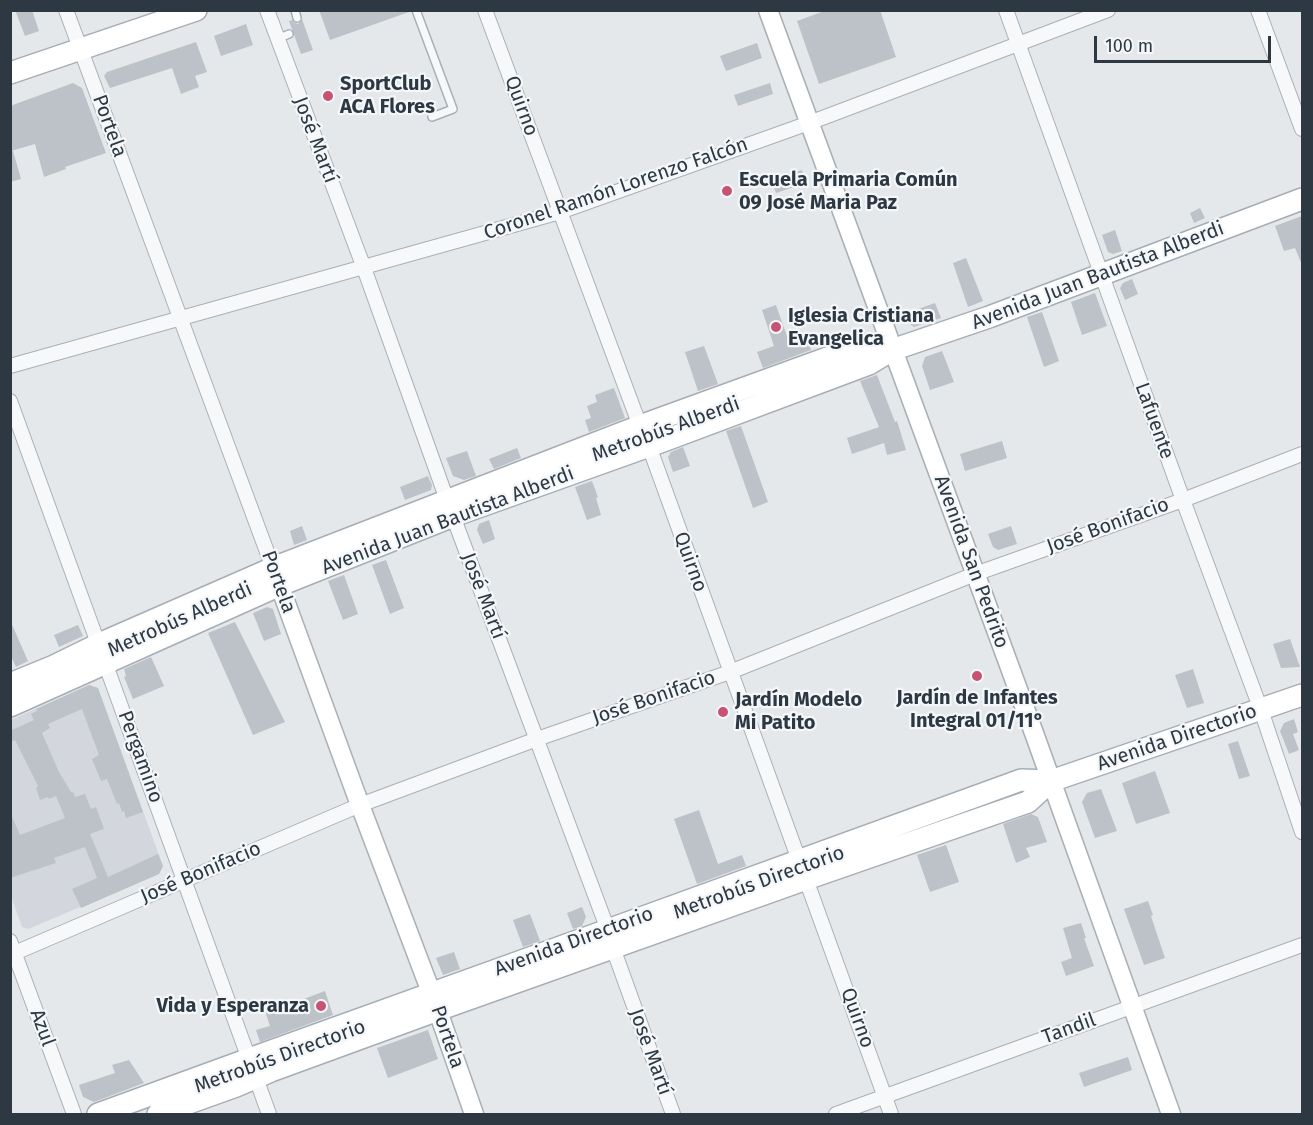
<!DOCTYPE html>
<meta charset="utf-8">
<style>
body{margin:0}
#map{position:relative;width:1313px;height:1125px;overflow:hidden;background:#e4e8eb;font-family:"Fira Sans",sans-serif}
canvas{display:block}
.frame{position:absolute;inset:0;border:12px solid #2d3843;pointer-events:none}
.scale{position:absolute;left:1094px;top:36px;width:177px;height:27px;box-sizing:border-box;border:3px solid #2d3843;border-top:0;padding-left:8px;font-size:18px;line-height:21px;white-space:nowrap;color:#2d3843;-webkit-text-stroke:4px #f4f7f9;paint-order:stroke}
</style>
<div id="map">
<canvas width="1313" height="1125"></canvas>
<div class="frame"></div>
<div class="scale">100 m</div>
</div>
<script>
const ctx = document.querySelector('canvas').getContext('2d');
ctx.lineJoin = 'round';
function fill(path, color) {
  ctx.fillStyle = color;
  ctx.fill(path, 'evenodd');
}
function shape(rows) {
  const path = new Path2D();
  for (const r of rows) {
    path.moveTo(r[0], r[1]);
    for (let i = 2; i < r.length; i += 2) path.lineTo(r[i], r[i + 1]);
  }
  return path;
}
function stroke(path, color, width, dash) {
  ctx.strokeStyle = color;
  ctx.lineWidth = width;
  ctx.lineCap = dash ? 'butt' : 'round';
  ctx.setLineDash(dash || []);
  ctx.stroke(path);
}
function label(font, color, halo, rows, align = 'center') {
  ctx.font = font + ' "Fira Sans",sans-serif';
  ctx.lineWidth = 4.5;
  ctx.setLineDash([]);
  ctx.textBaseline = 'middle';
  ctx.strokeStyle = halo;
  ctx.fillStyle = color;
  for (const [text, x, y, turn = 0] of rows) {
    ctx.save();
    ctx.translate(x, y);
    ctx.rotate((+turn || 0) * Math.PI / 180);
    ctx.textAlign = isNaN(turn) ? turn : align;
    if (halo) ctx.strokeText(text, 0, 0);
    ctx.fillText(text, 0, 0);
    ctx.restore();
  }
}
fill(shape([
 [89,685,98,688,163,866,159,874,28,929,22,927,11,896,11,720]
]), '#d3d7dd');
fill(shape([
 [15,10,32,10,39,31,25,36],
 [319,10,409,10,409,12,330,40],
 [827,10,880,10,896,57,819,84,797,21],
 [302,19,313,50,301,54,289,21,292,20,295,23,298,24],
 [246,24,253,45,221,56,214,36],
 [196,42,207,72,195,76,199,87,181,94,172,68,110,88,104,76,107,72],
 [757,43,762,58,726,71,720,56],
 [73,83,82,88,106,153,65,167,66,169,44,177,35,144,11,151,13,151,21,179,10,182,10,106],
 [770,83,773,94,738,106,734,95],
 [802,170,806,183,776,193,771,179],
 [1200,208,1205,218,1194,223,1190,213],
 [1302,216,1302,265,1295,248,1284,251,1275,226],
 [1115,230,1122,251,1113,254,1108,252,1102,235],
 [966,258,983,301,968,307,953,263],
 [1132,279,1138,294,1125,300,1120,288,1123,283],
 [1095,293,1107,326,1082,335,1071,302],
 [935,303,941,318,914,327,907,322,904,314],
 [776,305,790,345,808,339,811,350,763,368,757,352,774,346,762,310],
 [1042,312,1059,361,1044,367,1027,317],
 [704,346,718,384,698,391,685,352],
 [942,351,954,382,930,390,922,366,925,357],
 [877,375,895,422,897,421,906,450,887,455,884,443,852,454,847,438,879,427,860,381],
 [614,388,625,418,589,432,585,420,591,418,587,406,597,402,595,395],
 [741,426,768,502,753,508,726,431],
 [1002,441,1007,458,965,471,960,454],
 [683,447,690,466,673,472,668,457,671,452],
 [517,448,521,458,494,469,489,459],
 [467,451,476,476,464,480,453,476,446,458],
 [428,476,432,485,431,490,405,500,400,487],
 [592,481,598,497,596,498,601,515,587,520,575,487],
 [489,520,495,539,483,544,477,530,479,524],
 [302,526,307,540,294,545,290,531],
 [1011,526,1017,544,998,550,993,547,988,534],
 [386,560,404,608,390,614,372,565],
 [344,575,358,614,343,620,328,581],
 [267,607,273,609,281,634,264,641,253,613],
 [10,620,28,661,16,667,10,654],
 [235,622,285,722,253,735,208,633],
 [78,625,83,636,59,647,54,635],
 [1290,639,1300,667,1281,668,1273,644],
 [151,657,164,686,133,699,124,677,126,676,124,669],
 [1193,669,1204,703,1187,708,1175,675],
 [89,685,98,688,143,812,126,818,124,811,122,812,119,803,117,804,107,779,101,781,92,759,99,755,82,709,48,724,50,728,42,733,59,772,71,792,73,792,75,797,85,794,91,809,96,807,104,829,90,834,108,877,158,854,163,866,159,874,81,908,72,889,97,878,85,847,54,858,56,863,10,878,10,812,20,835,65,818,56,796,49,799,48,797,40,800,36,788,38,786,15,740,10,742,10,731,34,720,31,714,37,711,36,709],
 [1294,719,1298,732,1293,734,1299,750,1289,754,1280,731,1284,723],
 [1238,741,1250,776,1239,779,1228,744],
 [1155,771,1170,813,1136,824,1122,783],
 [1101,789,1117,831,1095,838,1082,802,1087,793],
 [699,810,718,864,742,855,746,866,697,884,674,819],
 [1031,814,1038,817,1047,842,1026,848,1030,857,1016,863,1003,824],
 [946,845,959,882,930,892,917,855],
 [1148,901,1153,915,1151,916,1165,958,1144,965,1124,909],
 [582,907,586,917,582,926,573,929,567,913],
 [530,914,540,941,523,947,513,920],
 [1081,923,1086,938,1084,938,1094,966,1066,976,1061,962,1072,958,1063,928],
 [454,952,460,969,443,975,436,958],
 [325,991,333,1015,260,1042,256,1030,270,1026,264,1008,278,1002,280,1008],
 [428,1030,438,1059,388,1078,377,1048],
 [1128,1057,1132,1070,1084,1087,1079,1073],
 [129,1060,144,1083,94,1102,83,1097,79,1085,115,1073,112,1065]
]), '#bcc2c8');
const lane = shape([
 [295,10,297,18],
 [416,10,453,109,432,117],
 [277,39,289,34]
]);
const street = shape([
 [66,10,273,568],
 [267,10,364,268,447,500,608,930,613,948,673,1114],
 [485,10,640,426,649,446,891,1114],
 [1006,10,1183,500,1261,710,1302,832],
 [1258,10,1302,129],
 [10,366,560,212,809,123,1108,10],
 [10,401,269,1114],
 [10,941,74,1114],
 [10,955,360,805,537,739,730,672,975,574,1183,500,1302,454],
 [836,1114,1302,945]
]);
const secondary = shape([
 [768,10,1034,733,1171,1114],
 [275,573,360,805,434,1000,474,1114]
]);
const primary = shape([
 [10,73,196,10],
 [10,684,54,666,99,644,273,568,640,426,863,345,892,350],
 [10,706,280,585,453,516,663,441,869,364,892,350,989,317,1302,199],
 [98,1114,249,1059,608,930,1021,780,1051,781,1302,695],
 [158,1114,236,1086,271,1071,438,1010,806,879,1028,802,1051,781]
]);
stroke(lane, '#a9b0b5', 10);
stroke(street, '#a9b0b5', 16);
stroke(secondary, '#a9b0b5', 21);
stroke(primary, '#a4aeb6', 24);
stroke(lane, '#f7f8fa', 7);
stroke(street, '#f7f8fa', 14);
stroke(secondary, '#fff', 18);
stroke(primary, '#fff', 21);
for (const [x, y, r, color] of [
 [328,96,6,"#c75373"],
 [727,191,6,"#c75373"],
 [776,327,6,"#c75373"],
 [977,676,6,"#c75373"],
 [723,712,6,"#c75373"],
 [321,1006,6,"#c75373"]
]) {
  const dot = new Path2D();
  dot.arc(x, y, r, 0, 2 * Math.PI);
  ctx.fillStyle = color;
  ctx.fill(dot);
  stroke(dot, '#f4f7f9', 2);
}
label('bold 20px', '#2d3843', '#f4f7f9', [
 ["SportClub",340,84],
 ["ACA Flores",340,107],
 ["Escuela Primaria Común",739,180],
 ["09 José Maria Paz",739,203],
 ["Iglesia Cristiana",788,316],
 ["Evangelica",788,339],
 ["Jardín de Infantes",977,698,"center"],
 ["Integral 01/11°",977,721,"center"],
 ["Jardín Modelo",735,700],
 ["Mi Patito",735,723],
 ["Vida y Esperanza",309,1006,"right"]
], 'left');
label('20px', '#2d3843', '#f4f7f9', [
 ["Quirno",521,106,70],
 ["Portela",109,126,70],
 ["José Martí",315,140,69],
 ["Coronel Ramón Lorenzo Falcón",616,189,-19],
 ["Avenida Juan Bautista Alberdi",1098,276,-21],
 ["Lafuente",1154,421,70],
 ["Metrobús Alberdi",666,430,-20],
 ["Avenida Juan Bautista Alberdi",448,521,-21],
 ["José Bonifacio",1108,526,-20],
 ["Quirno",690,562,70],
 ["Avenida San Pedrito",971,562,70],
 ["Portela",278,582,70],
 ["José Martí",483,596,69],
 ["Metrobús Alberdi",180,620,-24],
 ["José Bonifacio",654,698,-19],
 ["Avenida Directorio",1177,738,-19],
 ["Pergamino",140,757,70],
 ["José Bonifacio",201,873,-23],
 ["Metrobús Directorio",759,883,-20],
 ["Avenida Directorio",574,942,-20],
 ["Quirno",857,1018,70],
 ["Azul",42,1028,70],
 ["Tandil",1069,1029,-20],
 ["Portela",447,1037,71],
 ["José Martí",650,1052,70],
 ["Metrobús Directorio",280,1057,-20]
]);
</script>
